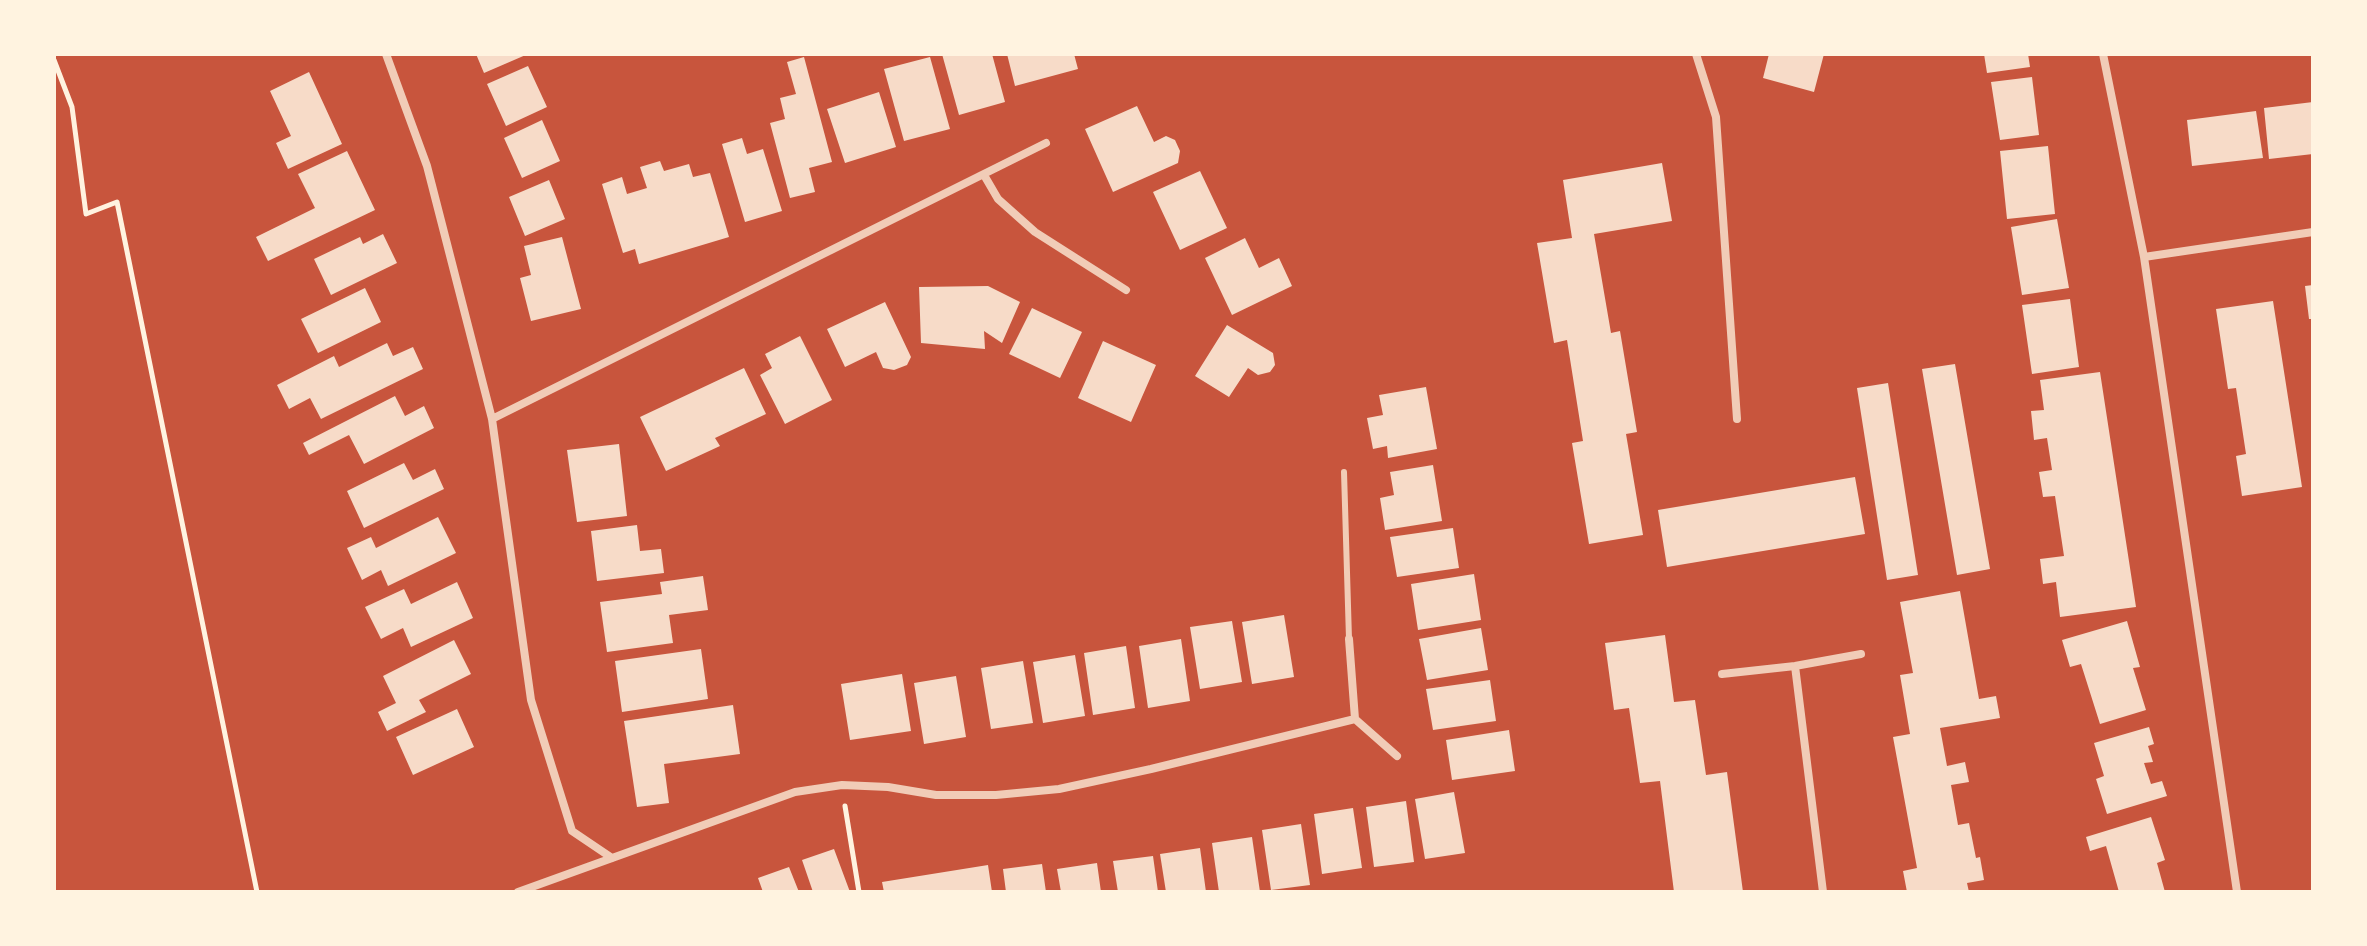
<!DOCTYPE html>
<style>
body{margin:0}
#map{position:relative;width:2367px;height:946px;overflow:hidden;background:#c8553d;font-family:"Zilla Slab",serif}
canvas{display:block}
.frame{position:absolute;inset:0;border:56px solid #fff3e0;pointer-events:none}
</style>
<div id="map">
<canvas width="2367" height="946"></canvas>
<div class="frame"></div>
</div>
<script>
const ctx = document.querySelector('canvas').getContext('2d');
ctx.lineJoin = 'round';
function fill(path, color) {
  ctx.fillStyle = color;
  ctx.fill(path, 'evenodd');
}
function shape(rows) {
  const path = new Path2D();
  for (const r of rows) {
    path.moveTo(r[0], r[1]);
    for (let i = 2; i < r.length; i += 2) path.lineTo(r[i], r[i + 1]);
  }
  return path;
}
function stroke(path, color, width, dash) {
  ctx.strokeStyle = color;
  ctx.lineWidth = width;
  ctx.lineCap = dash ? 'butt' : 'round';
  ctx.setLineDash(dash || []);
  ctx.stroke(path);
}
fill(shape([
 [476,54,528,54,484,73],
 [942,54,992,54,1005,102,959,115],
 [1007,54,1074,54,1078,69,1015,86],
 [1769,54,1824,54,1814,92,1763,78],
 [1984,54,2028,54,2030,67,1987,73],
 [804,57,832,162,809,168,815,192,790,198,770,123,785,119,780,98,796,94,787,62],
 [930,57,950,129,904,141,884,69],
 [528,66,547,107,506,126,487,84],
 [309,72,342,144,288,169,276,143,291,136,270,91],
 [2032,77,2039,135,2000,140,1991,82],
 [879,92,896,147,845,163,827,109],
 [2313,102,2313,154,2269,159,2264,108],
 [1137,106,1154,142,1166,136,1175,140,1180,151,1178,163,1113,192,1085,129],
 [2256,111,2263,158,2192,166,2187,120],
 [542,120,560,161,522,178,504,138],
 [742,138,747,154,763,149,782,211,745,222,722,144],
 [2048,146,2055,214,2007,219,2000,151],
 [347,151,375,210,268,261,256,237,315,208,298,174],
 [660,161,664,171,689,164,693,177,710,173,729,237,639,264,635,249,623,253,602,184,622,177,627,194,647,188,640,167],
 [1662,163,1672,221,1594,234,1611,333,1620,331,1637,432,1626,434,1643,535,1589,544,1572,443,1583,441,1567,340,1554,343,1537,243,1572,238,1563,180],
 [1200,171,1227,228,1180,250,1153,192],
 [549,180,565,219,525,236,509,197],
 [2057,219,2069,288,2022,295,2011,227],
 [383,234,397,263,331,295,314,259,360,237,363,244],
 [562,237,581,309,531,321,520,278,531,275,524,246],
 [1245,238,1259,268,1279,258,1292,286,1232,315,1205,258],
 [2313,285,2313,319,2309,319,2305,286],
 [988,286,1020,302,1002,343,984,331,985,349,921,343,919,287],
 [365,288,381,322,318,353,301,319],
 [2070,299,2079,367,2032,374,2022,305],
 [2273,301,2302,487,2242,496,2236,456,2246,454,2236,388,2228,389,2216,309],
 [885,302,911,357,907,365,894,370,883,368,876,352,845,367,827,329],
 [1032,308,1082,332,1060,378,1009,354],
 [1227,325,1273,353,1275,365,1270,372,1258,375,1248,368,1229,397,1195,376],
 [800,336,832,400,785,424,760,375,772,368,765,354],
 [1103,341,1156,365,1131,422,1078,398],
 [387,343,393,356,413,347,423,369,321,419,310,398,289,409,277,385,334,356,339,367],
 [1955,364,1990,569,1957,575,1922,369],
 [744,368,766,414,715,438,720,446,666,471,640,417],
 [2100,372,2136,607,2060,617,2056,582,2043,584,2040,559,2064,556,2055,496,2043,497,2039,472,2052,470,2047,438,2034,440,2031,411,2044,410,2040,380],
 [1888,383,1918,575,1887,580,1857,388],
 [1426,387,1437,449,1388,458,1387,446,1373,449,1367,418,1383,415,1379,395],
 [395,396,405,416,424,406,434,428,364,464,349,435,309,455,303,443],
 [619,444,627,516,577,522,567,450],
 [404,463,413,480,435,469,444,489,364,528,347,491],
 [1433,465,1442,521,1385,530,1380,498,1394,495,1390,472],
 [1855,477,1865,534,1667,567,1658,510],
 [438,517,456,553,388,586,381,570,362,580,347,548,371,537,376,548],
 [637,525,640,551,661,549,664,573,597,581,591,531],
 [1453,528,1459,568,1397,577,1390,537],
 [1474,574,1481,620,1418,630,1411,584],
 [703,576,708,610,669,615,673,643,607,652,600,602,662,594,660,582],
 [457,582,473,618,411,647,403,628,381,639,365,607,404,589,411,604],
 [1960,591,1979,699,1996,696,2000,718,1940,728,1947,766,1965,762,1969,782,1951,785,1958,825,1969,823,1976,858,1980,857,1984,880,1967,883,1969,892,1907,892,1903,871,1917,868,1893,737,1910,734,1900,675,1913,673,1900,602],
 [1284,615,1294,677,1252,684,1242,622],
 [1232,621,1242,682,1200,689,1190,627],
 [2127,621,2140,667,2133,668,2146,710,2100,724,2081,664,2070,667,2062,640],
 [1481,628,1488,670,1427,680,1419,639],
 [1665,635,1674,702,1695,700,1706,775,1727,772,1743,892,1674,892,1660,781,1640,783,1629,708,1614,710,1605,643],
 [1181,639,1190,701,1148,708,1139,646],
 [454,640,471,674,419,700,426,712,387,731,378,712,396,703,383,676],
 [1126,646,1135,708,1093,715,1084,653],
 [701,649,708,699,622,712,615,661],
 [1075,655,1085,716,1043,723,1033,662],
 [1023,661,1033,723,991,729,981,668],
 [902,674,911,731,850,740,841,684],
 [956,676,966,737,924,744,914,683],
 [1490,680,1496,721,1433,730,1426,689],
 [733,705,740,754,664,764,669,803,637,807,624,721],
 [457,709,474,747,413,775,396,737],
 [2149,727,2154,744,2148,746,2153,762,2144,763,2151,784,2162,781,2167,796,2107,814,2096,779,2104,776,2094,743],
 [1509,730,1515,771,1452,780,1446,740],
 [1454,792,1465,853,1425,859,1415,799],
 [1406,801,1414,862,1374,867,1366,807],
 [1353,808,1362,868,1322,874,1314,814],
 [2151,817,2165,860,2157,863,2165,892,2119,892,2106,846,2090,851,2086,837],
 [1301,824,1310,885,1271,890,1262,830],
 [1252,837,1260,892,1219,892,1212,843],
 [1200,848,1206,892,1166,892,1160,854],
 [834,849,850,892,813,892,802,860],
 [1153,856,1158,892,1118,892,1113,861],
 [1097,863,1101,892,1061,892,1057,869],
 [1042,864,1046,892,1006,892,1003,869],
 [988,865,992,892,884,892,882,882],
 [789,867,799,892,763,892,758,878]
]), '#f7dbc8');
stroke(shape([
 [54,60,72,107,86,214,117,202,257,892],
 [845,806,859,892]
]), '#fff3e0', 5);
stroke(shape([
 [1344,472,1349,639]
]), '#f1ccb7', 6);
stroke(shape([
 [386,54,427,166,492,419,531,700,572,831,612,858],
 [1696,54,1716,117,1737,419],
 [2103,54,2144,257,2237,892],
 [984,175,998,199,1035,232,1126,290],
 [2144,257,2313,232],
 [492,419,1046,143],
 [1349,639,1355,719],
 [1795,666,1823,892],
 [1722,674,1795,666,1861,654],
 [518,892,795,792,842,785,888,787,936,795,996,795,1059,789,1151,769,1355,719,1397,756]
]), '#f1ccb7', 8);
</script>
